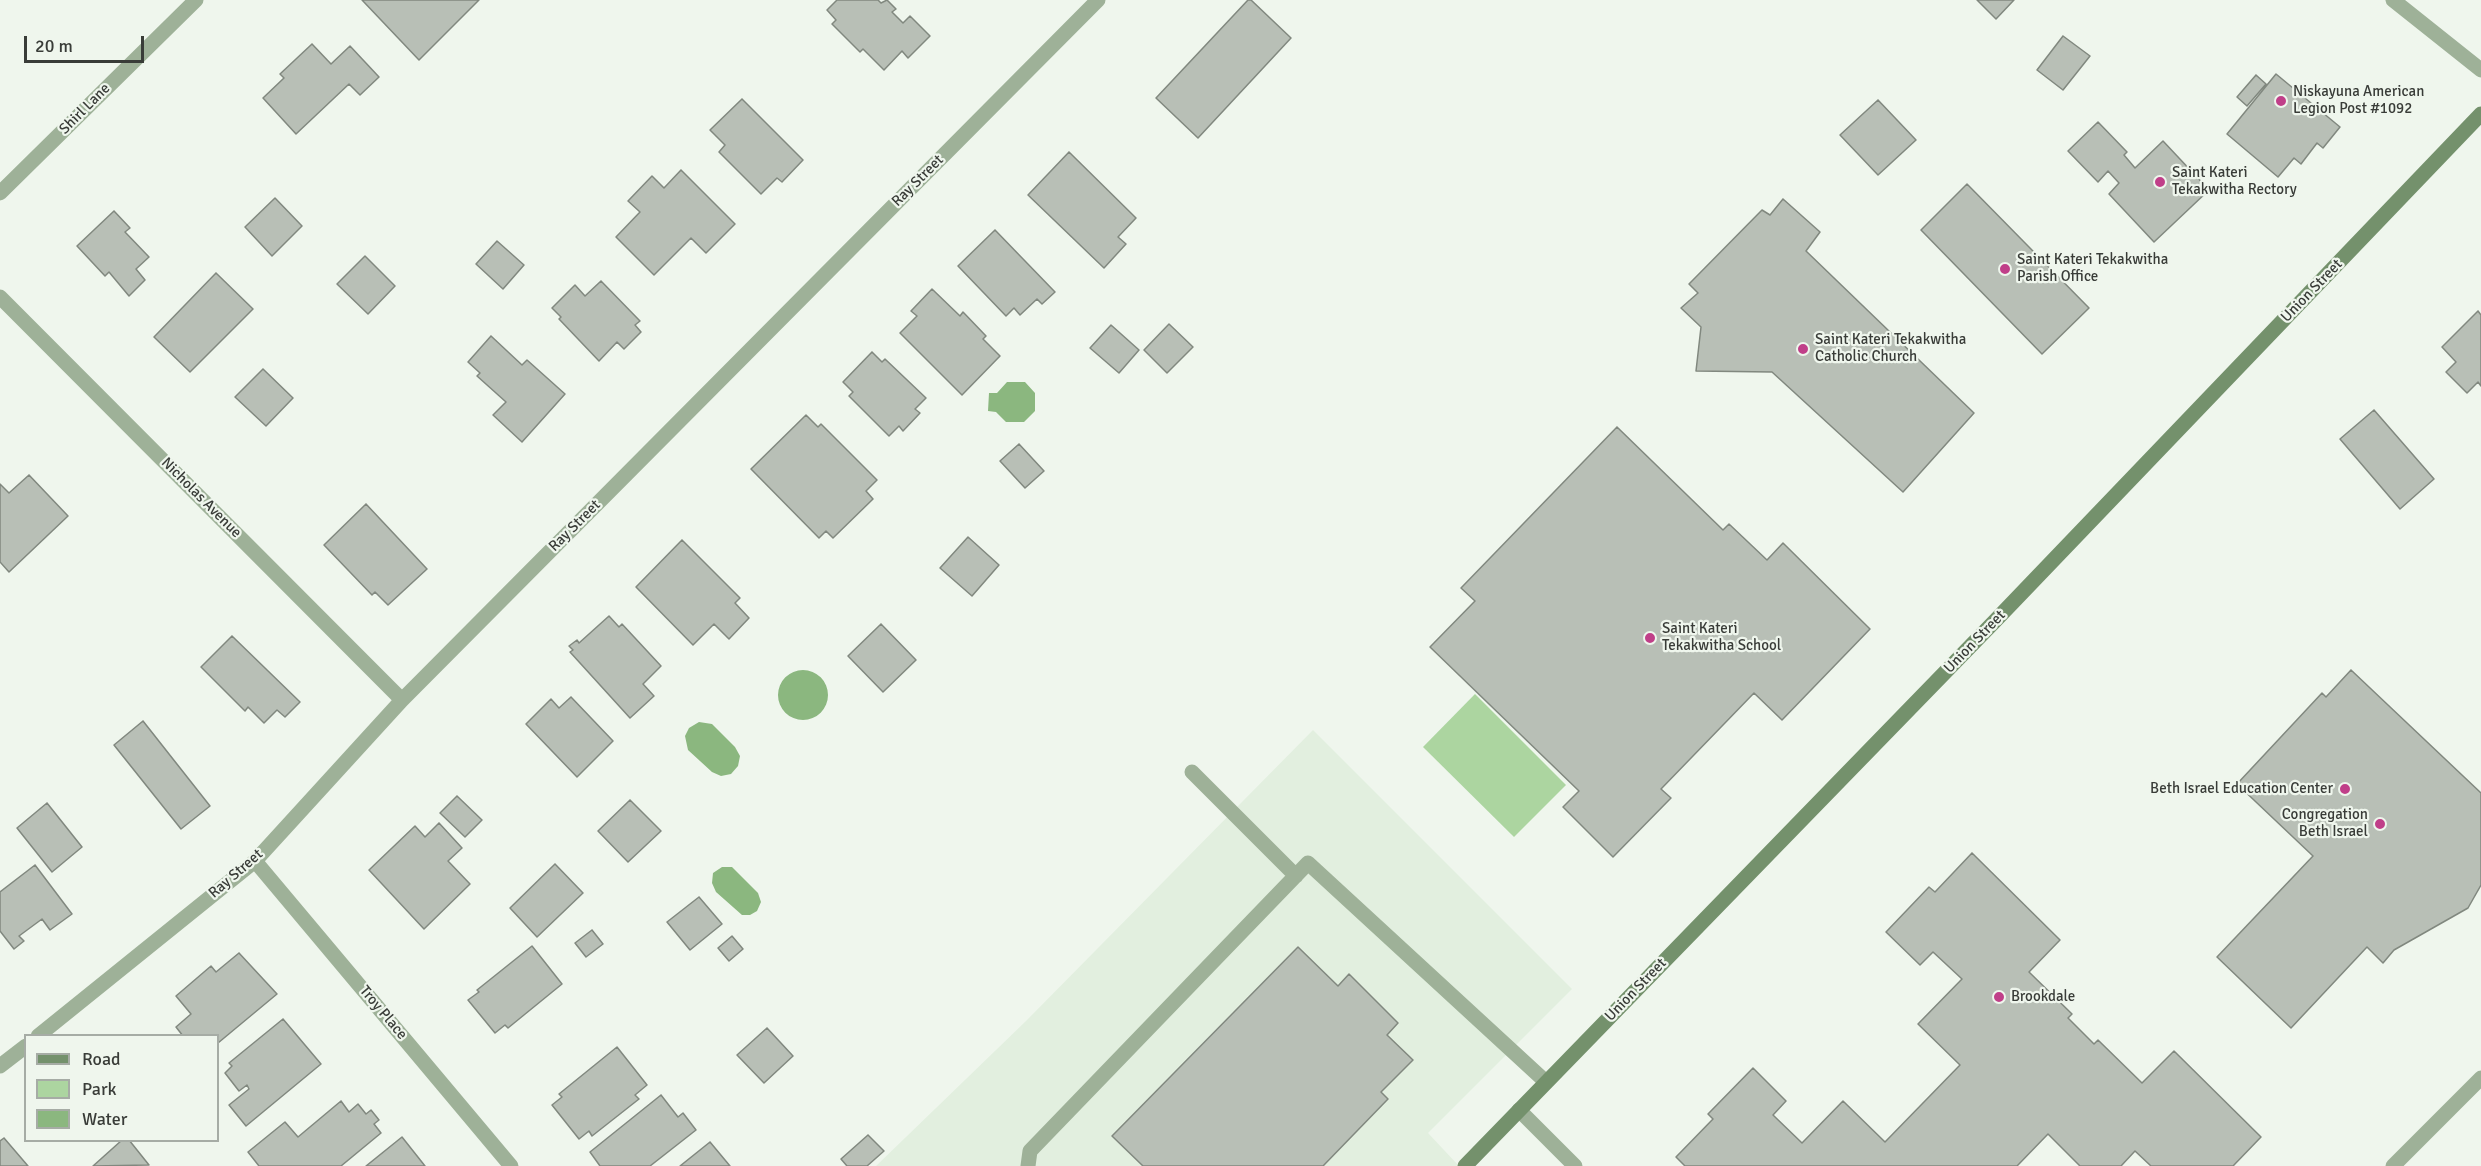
<!DOCTYPE html>
<style>
body{margin:0}
#map{position:relative;width:2481px;height:1166px;overflow:hidden;background:#eff6ed;font-family:Signika,sans-serif}
canvas{display:block}
.legend{position:absolute;left:24px;top:1034px;width:195px;height:108px;box-sizing:border-box;background:#eff6ed;border:2px solid #a6aca5;margin:0;padding:8px 10px;list-style:none;font-size:18px;color:#393c38}
.legend li{display:flex;align-items:center;gap:12px;height:30px}
.legend b{width:30px;border:2px solid #a6aca5}
.scale{position:absolute;left:24px;top:36px;width:120px;height:27px;box-sizing:border-box;border:3px solid #393c38;border-top:0;padding-left:8px;font-size:18px;line-height:21px;white-space:nowrap;color:#393c38;-webkit-text-stroke:4px #eff6ed;paint-order:stroke}
</style>
<div id="map">
<canvas width="2481" height="1166"></canvas>
<ul class="legend">
<li><b style="height:8px;background:#74916c"></b>Road</li>
<li><b style="height:16px;background:#acd5a0"></b>Park</li>
<li><b style="height:16px;background:#8bb77f"></b>Water</li>
</ul>
<div class="scale">20 m</div>
</div>
<script>
const ctx = document.querySelector('canvas').getContext('2d');
ctx.lineJoin = 'round';
function fill(path, color) {
  ctx.fillStyle = color;
  ctx.fill(path, 'evenodd');
}
function shape(rows) {
  const path = new Path2D();
  for (const r of rows) {
    if (r.length === 3) {
      path.moveTo(r[0] + r[2], r[1]);
      path.arc(r[0], r[1], r[2], 0, 2 * Math.PI);
      continue;
    }
    path.moveTo(r[0], r[1]);
    for (let i = 2; i < r.length; i += 2) path.lineTo(r[i], r[i + 1]);
  }
  return path;
}
function stroke(path, color, width, dash) {
  ctx.strokeStyle = color;
  ctx.lineWidth = width;
  ctx.lineCap = dash ? 'butt' : 'round';
  ctx.setLineDash(dash || []);
  ctx.stroke(path);
}
function label(font, color, halo, rows, align = 'center') {
  ctx.font = font + ' Signika,sans-serif';
  ctx.lineWidth = 4.5;
  ctx.setLineDash([]);
  ctx.textBaseline = 'middle';
  ctx.strokeStyle = halo;
  ctx.fillStyle = color;
  for (const [text, x, y, turn = 0] of rows) {
    ctx.save();
    ctx.translate(x, y);
    ctx.rotate((+turn || 0) * Math.PI / 180);
    ctx.textAlign = isNaN(turn) ? turn : align;
    if (halo) ctx.strokeText(text, 0, 0);
    ctx.fillText(text, 0, 0);
    ctx.restore();
  }
}
fill(shape([
 [1313,730,1572,989,1428,1133,1459,1166,876,1166,1026,1021]
]), '#e2efdf');
fill(shape([
 [1475,694,1566,785,1514,837,1423,747]
]), '#acd5a0');
fill(shape([
 [1007,382,1025,382,1035,393,1035,411,1024,422,1006,422,996,412,988,411,989,393,997,393],
 [803,695,25],
 [699,722,712,724,735,747,740,756,738,766,731,774,721,776,712,772,688,750,685,736,689,728],
 [722,867,732,867,758,893,761,902,757,911,750,915,742,915,716,892,712,883,713,873]
]), '#8bb77f');
const building = shape([
 [362,0,479,0,419,60,362,0],
 [837,0,878,0,881,3,887,0,896,9,892,12,903,23,910,16,930,36,908,58,902,51,884,70,863,49,860,52,832,24,836,20,827,10,837,0],
 [1248,0,1251,0,1291,38,1198,138,1156,98,1248,0],
 [1977,0,2014,0,1996,19,1977,0],
 [2063,36,2090,56,2063,90,2037,70,2063,36],
 [312,44,331,64,350,46,379,77,360,95,349,84,296,134,263,98,284,78,280,74,312,44],
 [2276,74,2340,127,2323,148,2317,143,2301,164,2294,158,2278,177,2227,134,2276,74],
 [2256,75,2266,84,2247,106,2237,97,2256,75],
 [742,99,803,160,782,182,777,178,761,194,719,152,725,145,710,130,742,99],
 [1878,100,1916,140,1878,175,1840,135,1878,100],
 [2098,122,2127,152,2124,155,2135,168,2163,141,2209,190,2154,242,2109,194,2119,183,2108,171,2098,182,2068,151,2098,122],
 [1069,152,1136,218,1118,237,1126,244,1104,268,1028,195,1069,152],
 [681,170,735,224,706,253,691,238,654,275,616,237,640,212,628,201,652,176,664,188,681,170],
 [1967,184,2089,308,2042,354,1921,230,1967,184],
 [275,198,302,226,272,256,245,227,275,198],
 [1783,199,1820,232,1806,251,1974,413,1903,492,1772,372,1696,371,1701,327,1681,308,1698,293,1689,284,1762,210,1770,215,1783,199],
 [114,211,130,228,125,232,149,257,136,269,145,280,129,296,109,272,105,276,77,246,114,211],
 [995,230,1055,292,1042,304,1037,299,1020,315,1014,308,1006,316,958,266,995,230],
 [497,241,524,265,503,289,476,264,497,241],
 [365,256,395,286,368,314,337,284,365,256],
 [216,273,253,309,190,372,154,337,216,273],
 [601,281,640,321,635,325,641,332,624,349,617,342,599,361,559,319,561,317,552,308,575,285,585,296,601,281],
 [932,289,960,316,963,312,986,336,983,339,1000,356,962,395,900,333,917,316,911,311,932,289],
 [2478,311,2481,315,2481,386,2478,382,2467,393,2446,372,2456,362,2442,347,2478,311],
 [1169,324,1193,347,1167,373,1144,350,1169,324],
 [1111,325,1139,350,1119,373,1090,348,1111,325],
 [491,336,522,365,527,360,565,394,522,442,493,415,506,402,477,376,480,373,468,362,491,336],
 [872,352,882,362,885,359,926,398,915,409,920,413,903,431,899,426,889,436,849,396,853,392,843,382,872,352],
 [263,369,293,398,266,426,235,397,263,369],
 [2374,410,2434,479,2400,509,2340,439,2374,410],
 [806,415,818,427,821,424,877,480,866,491,873,499,833,538,826,531,819,538,751,469,806,415],
 [1617,427,1723,530,1729,524,1767,560,1783,543,1870,629,1782,720,1754,693,1661,789,1671,798,1613,857,1563,807,1579,791,1430,647,1475,601,1461,588,1617,427],
 [1019,444,1044,471,1025,488,1000,461,1019,444],
 [29,475,68,516,9,572,0,562,0,484,9,493,29,475],
 [366,504,427,569,388,605,375,592,372,595,324,545,366,504],
 [968,537,999,565,972,596,940,568,968,537],
 [682,540,740,598,735,603,749,618,729,639,714,624,693,645,636,587,682,540],
 [609,616,619,627,622,624,661,666,643,684,654,696,630,718,570,652,573,650,569,646,577,640,579,643,609,616],
 [881,624,916,660,883,692,848,656,881,624],
 [232,636,300,702,285,717,277,710,264,723,248,707,245,711,201,667,232,636],
 [2351,670,2481,793,2481,885,2468,908,2394,950,2383,963,2367,947,2291,1028,2217,957,2313,856,2237,784,2322,693,2326,697,2351,670],
 [571,697,613,741,577,777,526,724,551,699,559,708,571,697],
 [143,721,210,806,181,829,114,745,143,721],
 [457,796,482,820,465,837,440,813,457,796],
 [630,800,661,831,628,862,598,831,630,800],
 [47,803,82,847,52,872,17,828,47,803],
 [439,823,462,848,448,861,470,884,424,929,369,870,415,826,425,837,439,823],
 [1972,853,2060,940,2029,972,2072,1014,2068,1018,2094,1044,2098,1040,2142,1083,2174,1051,2261,1137,2233,1166,2151,1166,2135,1151,2121,1166,2080,1166,2048,1134,2017,1166,1685,1166,1676,1157,1713,1119,1708,1114,1753,1068,1786,1101,1773,1115,1802,1143,1843,1101,1885,1142,1960,1065,1918,1024,1962,979,1933,952,1920,965,1886,932,1929,887,1935,892,1972,853],
 [555,864,583,893,537,937,510,908,555,864],
 [35,865,72,914,50,930,42,919,19,936,24,941,14,949,0,931,0,892,35,865],
 [699,897,722,924,690,950,667,922,699,897],
 [592,930,603,944,586,957,575,943,592,930],
 [732,936,743,949,729,961,718,948,732,936],
 [532,946,562,984,508,1028,505,1025,495,1033,468,1000,479,992,477,990,532,946],
 [1298,947,1338,986,1349,974,1398,1023,1387,1035,1413,1060,1381,1092,1388,1099,1323,1166,1143,1166,1112,1136,1298,947],
 [239,953,277,994,218,1043,218,1036,183,1036,176,1027,191,1014,176,996,211,966,216,972,239,953],
 [283,1019,321,1064,246,1126,229,1105,249,1089,247,1085,239,1091,225,1073,232,1066,229,1063,283,1019],
 [767,1028,793,1056,764,1083,737,1055,767,1028],
 [617,1047,647,1085,635,1095,639,1099,592,1136,589,1131,579,1139,552,1105,562,1097,559,1094,617,1047],
 [661,1095,678,1117,683,1113,696,1130,650,1166,600,1166,590,1152,661,1095],
 [341,1101,349,1112,358,1104,366,1114,371,1110,379,1120,374,1124,381,1133,341,1166,259,1166,248,1152,285,1122,298,1137,341,1101],
 [868,1135,884,1151,867,1166,847,1166,841,1159,868,1135],
 [402,1137,425,1166,366,1166,402,1137],
 [4,1138,28,1166,0,1166,0,1141,4,1138],
 [122,1140,129,1140,149,1165,93,1166,122,1140],
 [710,1142,730,1166,680,1166,710,1142]
]);
fill(building, '#b8bfb6');
stroke(building, '#81887f', 1.5);
stroke(shape([
 [1192,772,1296,876],
 [1519,1110,1575,1166],
 [1028,1166,1030,1151,1308,863,1546,1082]
]), '#9eb198', 15);
stroke(shape([
 [2393,0,2481,70],
 [0,193,196,0],
 [0,297,402,700],
 [255,861,511,1166],
 [38,1036,255,861,402,700,1098,0],
 [0,1066,26,1046],
 [2393,1166,2481,1078]
]), '#9eb198', 15);
stroke(shape([
 [1465,1166,1993,623,2481,114]
]), '#74916c', 15);
for (const [x, y, r, color] of [
 [2281,101,6,"#c03f89"],
 [2160,182,6,"#c03f89"],
 [2005,269,6,"#c03f89"],
 [1803,349,6,"#c03f89"],
 [1650,638,6,"#c03f89"],
 [2345,789,6,"#c03f89"],
 [2380,824,6,"#c03f89"],
 [1999,997,6,"#c03f89"]
]) {
  const dot = new Path2D();
  dot.arc(x, y, r, 0, 2 * Math.PI);
  ctx.fillStyle = color;
  ctx.fill(dot);
  stroke(dot, '#eff6ed', 2);
}
label('15px', '#393c38', '#eff6ed', [
 ["Niskayuna American",2293,92],
 ["Legion Post #1092",2293,109],
 ["Saint Kateri",2172,173],
 ["Tekakwitha Rectory",2172,190],
 ["Saint Kateri Tekakwitha",2017,260],
 ["Parish Office",2017,277],
 ["Saint Kateri Tekakwitha",1815,340],
 ["Catholic Church",1815,357],
 ["Saint Kateri",1662,629],
 ["Tekakwitha School",1662,646],
 ["Beth Israel Education Center",2333,789,"right"],
 ["Congregation",2368,815,"right"],
 ["Beth Israel",2368,832,"right"],
 ["Brookdale",2011,997]
], 'left');
label('15px', '#393c38', '#eff6ed', [
 ["Shirl Lane",85,109,-45],
 ["Ray Street",918,181,-45],
 ["Union Street",2312,291,-46],
 ["Nicholas Avenue",201,498,45],
 ["Ray Street",575,526,-45],
 ["Union Street",1975,642,-46],
 ["Ray Street",236,874,-41],
 ["Union Street",1636,990,-46],
 ["Troy Place",383,1013,50]
]);
</script>
